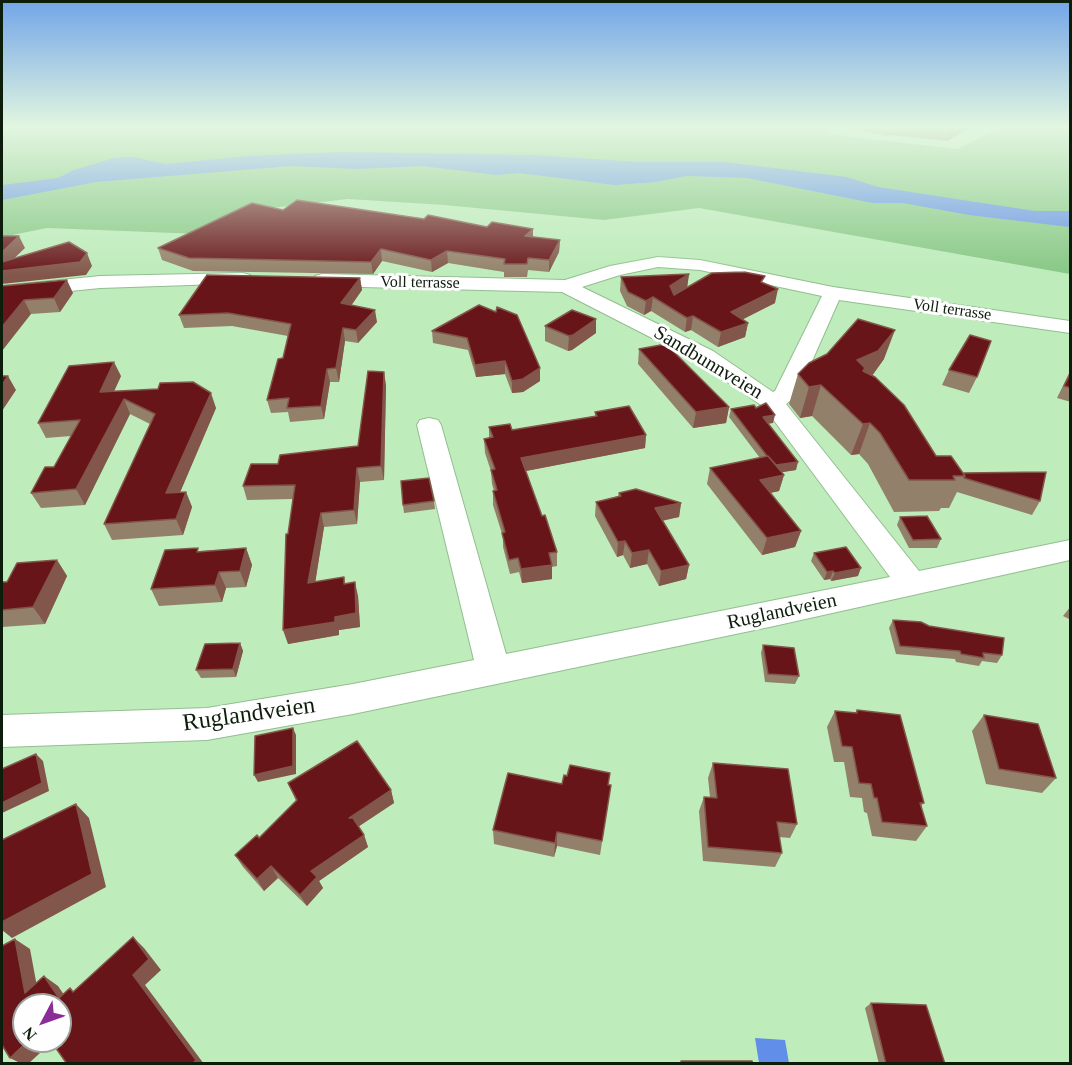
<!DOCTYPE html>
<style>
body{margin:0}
#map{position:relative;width:1072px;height:1065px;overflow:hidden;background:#beecbb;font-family:Georgia,serif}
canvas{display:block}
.frame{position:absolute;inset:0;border:3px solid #0d1d0c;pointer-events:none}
.north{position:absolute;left:12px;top:993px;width:60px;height:60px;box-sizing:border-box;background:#fefefe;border:2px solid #9ea49d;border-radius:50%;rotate:229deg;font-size:16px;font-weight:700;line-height:24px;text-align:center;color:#0d1d0c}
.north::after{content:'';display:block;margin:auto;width:21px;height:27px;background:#8b2d96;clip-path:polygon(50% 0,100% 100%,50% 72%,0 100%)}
</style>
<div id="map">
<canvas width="1072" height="1065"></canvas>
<div class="frame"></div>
<div class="north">N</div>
</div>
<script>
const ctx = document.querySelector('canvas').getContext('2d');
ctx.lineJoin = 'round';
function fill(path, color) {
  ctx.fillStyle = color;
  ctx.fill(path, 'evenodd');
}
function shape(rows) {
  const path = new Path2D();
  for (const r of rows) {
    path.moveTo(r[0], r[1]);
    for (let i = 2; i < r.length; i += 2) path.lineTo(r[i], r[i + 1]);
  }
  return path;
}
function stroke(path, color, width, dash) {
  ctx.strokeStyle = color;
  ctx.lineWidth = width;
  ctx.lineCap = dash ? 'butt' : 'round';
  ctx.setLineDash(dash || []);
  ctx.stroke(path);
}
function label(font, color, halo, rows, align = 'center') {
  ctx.font = font + ' Georgia,serif';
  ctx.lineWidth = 6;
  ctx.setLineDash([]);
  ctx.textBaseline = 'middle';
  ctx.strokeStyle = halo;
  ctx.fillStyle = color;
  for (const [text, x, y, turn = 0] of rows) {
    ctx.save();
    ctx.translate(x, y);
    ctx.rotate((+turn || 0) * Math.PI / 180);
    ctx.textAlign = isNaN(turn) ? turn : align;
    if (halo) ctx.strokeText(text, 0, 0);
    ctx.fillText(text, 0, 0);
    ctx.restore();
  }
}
fill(shape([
 [2,127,829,127,828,134,957,149,1002,127,1070,127,1070,274,699,208,604,220,444,205,348,199,271,208,226,235,47,228,2,237]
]), '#86c783');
fill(shape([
 [342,152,534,155,638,162,725,162,847,177,878,187,1035,211,1070,211,1070,227,969,215,903,203,873,203,747,178,687,176,655,182,615,185,519,173,497,175,422,166,357,169,291,166,96,182,2,200,2,185,58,178,74,170,114,158,133,157,166,164,248,156],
 [755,1038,785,1040,789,1063,759,1063]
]), '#618ee9');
const minor = shape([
 [658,257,700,260,833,287,1070,321,1070,333,839,300,797,395,786,404,919,571,1070,540,1070,560,774,626,353,714,207,740,2,747,2,715,207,708,353,684,474,660,417,425,420,420,429,418,438,420,441,425,506,654,890,577,764,407,697,361,562,292,322,286,315,284,313,280,315,276,322,274,565,280,610,266,658,257],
 [658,267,700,270,822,296,775,391,773,392,713,351,582,287,620,275,658,267],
 [243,273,250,275,252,279,250,283,100,288,2,298,2,286,100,276,243,273]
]);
stroke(minor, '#93be90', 2);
fill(minor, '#fff');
fill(shape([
 [848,127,979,127,978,130,969,128,953,137,956,129,955,129,952,138,947,141,889,135,885,136,848,128],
 [283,210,560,240,559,252,549,272,528,270,527,277,504,277,504,272,448,263,432,272,382,261,373,274,193,271,162,260,158,248],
 [689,274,687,288,764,283,775,303,742,319,748,323,745,337,718,347,691,330,685,332,651,311,644,315,627,306,620,291,621,277],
 [360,278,362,290,351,305,377,322,358,343,345,341,339,382,330,382,324,419,290,422,288,412,271,413,267,400,283,358,288,336,232,326,184,328,179,315],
 [2,286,73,293,60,312,31,314],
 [479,305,540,368,540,381,523,392,512,393,505,374,476,377,468,350,433,343,432,331],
 [545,326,596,333,572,350,568,351,545,341],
 [639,349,729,407,726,423,693,428,638,364],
 [884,359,872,376,936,456,963,473,1040,501,1032,515,957,492,949,508,941,508,939,511,894,512,868,464,859,454,851,455,812,416,800,418,789,404,798,374],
 [1071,369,1071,402,1057,398],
 [949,370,977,377,969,393,942,385],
 [121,376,114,391,216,408,180,492,186,492,192,507,183,535,112,540,104,524,150,424,130,414,85,505,41,508,31,493,54,467,71,436,46,438,38,423],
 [386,385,384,480,360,482,357,524,324,527,315,582,344,577,345,583,358,596,360,627,339,630,339,635,288,644,288,534,293,499,247,500,243,486,278,464,358,446],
 [756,408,773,423,768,423,796,470,781,472,784,475,779,491,770,493,801,531,795,547,762,555,707,484,710,468,760,458,729,417,731,409],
 [595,412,646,435,645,448,525,471,542,516,557,552,557,566,552,567,552,579,522,583,519,572,510,574,503,547,503,537,493,505,493,491,494,491,492,484,491,471,485,453,484,439,489,438,489,427,512,430,595,416],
 [619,493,681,503,679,517,662,520,689,565,686,579,659,586,647,564,630,568,623,555,617,557,595,516,596,502,618,496],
 [434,501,435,509,404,513,403,505],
 [900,517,941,539,937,548,909,548,897,525],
 [246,548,252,565,246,587,226,588,222,602,159,606,151,589,200,551],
 [814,553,858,576,831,581,830,579,824,580,811,561],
 [57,560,67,576,45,624,2,627,2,582,7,582],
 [1071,606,1071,620,1063,616],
 [893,620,1002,655,997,663,982,661,979,666,956,662,955,659,896,654,889,628],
 [240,643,243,651,236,677,201,678,196,670],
 [763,645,799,676,795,684,765,682,761,653],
 [857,710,924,803,921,806,927,826,916,841,872,836,867,813,864,812,862,798,850,797,844,762,834,762,827,727,835,711,855,713],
 [984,715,1056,778,1042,793,986,784,972,731],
 [713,763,797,824,790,838,779,837,782,853,775,867,703,861,699,811,704,797,710,797,708,778],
 [288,783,391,790,394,803,358,827,364,835,368,847,319,881,323,888,307,906,278,878,264,891,243,867,235,855,259,838,296,801],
 [562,784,611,785,600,855,557,846,554,857,494,844,493,830],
 [871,1003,945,1064,879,1064,865,1008]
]), '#93806a');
fill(shape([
 [888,127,891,127,889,135,885,136],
 [952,127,956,127,952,138,947,141],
 [957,127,969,127,969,128,953,137],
 [533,229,533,241,525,236],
 [19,236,25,248,2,270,87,253,92,266,86,275,2,284,2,252],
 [560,240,559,252,549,272,549,260],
 [381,249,382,261,373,274,371,262],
 [447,251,448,263,432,272,431,260],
 [689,274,687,288,668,300,670,286],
 [360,278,362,290,344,316,341,303],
 [67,280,73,293,60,312,54,298],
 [778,289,775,303,728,327,731,312],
 [653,297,651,311,644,315,646,301],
 [24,300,31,314,2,351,2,327],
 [375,310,377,322,358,343,356,330],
 [693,316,691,330,685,332,687,318],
 [596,319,596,333,572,350,568,351,569,336],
 [748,323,745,337,718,347,721,332],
 [343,328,345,341,339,382,336,368],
 [895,330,884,359,868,381,857,360],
 [505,361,505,374,476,377,475,365],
 [114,362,121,376,107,407,100,392],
 [540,368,540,381,523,392,512,393,512,381],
 [327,369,330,382,324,419,321,406],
 [384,372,386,385,384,480,381,466],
 [8,376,16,390,2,411,2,385],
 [821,385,812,416,800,418,809,387],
 [211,393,216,408,173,509,166,493],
 [124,399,130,414,85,505,76,489],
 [729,407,726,423,693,428,696,412],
 [775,415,773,423,761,425,763,417],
 [870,423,859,454,851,455,863,424],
 [646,435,645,448,521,472,521,458],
 [798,462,796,470,771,474,774,466],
 [357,468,360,482,357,524,354,510],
 [784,475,779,491,756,496,760,480],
 [186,492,192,507,183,535,176,519],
 [681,503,679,517,653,523,655,508],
 [321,513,324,527,313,597,308,583],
 [801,531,795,547,762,555,767,538],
 [625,541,623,555,617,557,618,542],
 [246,548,252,565,246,587,240,571],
 [649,550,647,564,630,568,632,553],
 [57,560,67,576,45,624,33,607],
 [552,565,552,579,522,583,521,569],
 [689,565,686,579,659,586,661,571],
 [861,568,858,576,831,581,835,573],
 [833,571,830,579,824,580,827,572],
 [219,572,226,588,222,602,215,585],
 [355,582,358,596,360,627,339,630,339,635,288,644,283,630,335,617],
 [240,643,243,651,236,677,233,669],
 [293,728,296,735,296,774,258,782,254,775],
 [36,754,43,761,49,791,2,813,2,803],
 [391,790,394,803,353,830,349,818],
 [76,804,89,818,106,887,12,938,2,930,2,922],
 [557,832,557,846,554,857,555,843],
 [364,835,368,847,319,881,323,888,307,906,300,895,311,871],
 [271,866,278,878,264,891,257,879],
 [133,937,144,948,161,970,145,985,204,1064,192,1064,133,975],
 [15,939,30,949,40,1003,25,993],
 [44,976,58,986,73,1008,59,998],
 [28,1041,53,1041,28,1064,22,1064,10,1058]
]), '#82564a');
const building = shape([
 [297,200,424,219,428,215,487,227,492,222,498,223,533,229,525,236,560,240,549,260,528,258,527,264,504,264,505,259,447,251,431,260,381,249,371,262,189,258,158,248,252,203,283,210,297,200],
 [2,236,19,236,2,252,2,236],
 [69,242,87,253,80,262,2,271,2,262,69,242],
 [744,272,765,276,761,282,778,289,731,312,748,323,721,332,693,316,687,318,653,297,646,301,628,292,621,277,689,274,670,286,674,295,712,273,744,272],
 [207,275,360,278,341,303,375,310,356,330,343,328,336,368,327,369,321,406,287,408,289,398,267,400,278,359,283,358,291,324,228,313,179,315,207,275],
 [67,280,54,298,24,300,2,327,2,286,67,280],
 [479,305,496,312,497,307,517,315,540,368,523,379,512,381,505,361,475,365,467,338,432,331,479,305],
 [572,310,596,319,573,335,569,336,545,326,572,310],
 [858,319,895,330,878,351,857,360,865,368,863,371,875,377,904,405,936,456,951,456,965,476,953,476,955,480,909,480,880,433,870,423,863,424,821,385,809,387,798,374,809,363,827,354,858,319],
 [970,335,991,341,977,377,949,370,970,335],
 [666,344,729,407,696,412,639,349,666,344],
 [114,362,100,392,158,389,160,383,193,382,211,393,166,493,186,492,176,519,104,524,155,414,124,399,76,489,31,493,45,467,54,467,80,420,38,423,69,366,114,362],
 [368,371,384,372,381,466,357,468,354,510,321,513,308,583,344,577,344,584,355,582,356,613,335,617,335,622,283,630,286,534,288,534,295,485,243,486,251,464,278,464,280,455,358,446,368,371],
 [1071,372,1071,388,1064,386,1071,372],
 [2,376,8,376,2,385,2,376],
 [766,403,775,415,763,417,798,462,776,465,768,456,767,456,731,409,754,405,756,408,766,403],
 [629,406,646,435,521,458,542,516,545,515,557,552,549,553,552,565,521,569,518,558,509,560,502,533,505,532,493,491,497,490,491,470,495,469,484,439,493,437,489,427,510,424,512,430,597,416,595,412,629,406],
 [768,456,784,475,760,480,801,531,767,538,710,468,768,456],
 [1046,472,1040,501,964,478,965,476,963,473,1046,472],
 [429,478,434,501,403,505,401,481,429,478],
 [636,489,681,503,655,508,689,565,661,571,649,550,632,553,625,541,618,542,596,502,621,496,619,493,636,489],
 [927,516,941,539,913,540,900,517,927,516],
 [846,547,861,568,835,573,833,571,827,572,814,553,846,547],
 [198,548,197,552,246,548,240,571,219,572,215,585,151,589,165,550,198,548],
 [57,560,33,607,2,610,2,582,7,582,17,563,57,560],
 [893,620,921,622,929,626,1004,638,1002,655,983,653,984,658,961,654,960,651,900,646,893,620],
 [240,643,233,669,196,670,205,644,240,643],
 [763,645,794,648,799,676,768,674,763,645],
 [857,710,900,715,924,803,920,803,927,826,882,822,877,798,874,798,871,784,859,783,852,747,842,746,835,711,857,713,857,710],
 [984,715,1038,724,1056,778,999,769,984,715],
 [293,728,293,766,254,775,255,736,293,728],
 [357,741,391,790,349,818,353,818,364,835,311,871,317,877,300,895,271,866,257,879,235,855,257,835,259,838,297,800,288,783,357,741],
 [36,754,42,783,2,803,2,769,36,754],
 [713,763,788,769,797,824,777,822,782,853,708,847,704,797,717,798,713,763],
 [570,765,610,773,608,785,611,785,602,841,557,832,555,843,493,830,508,773,562,784,564,775,567,776,570,765],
 [76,804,92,874,2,922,2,840,76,804],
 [133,937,149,959,133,975,196,1060,192,1064,67,1064,51,1041,60,1041,60,1005,24,1005,24,1041,28,1041,10,1058,2,1045,2,946,15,939,25,993,44,976,59,998,70,988,73,992,133,937],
 [871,1003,926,1005,945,1064,886,1064,871,1003],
 [681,1061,752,1061,753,1064,681,1064,681,1061]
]);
fill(building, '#681519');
stroke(building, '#82564a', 1.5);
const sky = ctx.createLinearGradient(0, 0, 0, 276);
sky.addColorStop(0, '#72a5e8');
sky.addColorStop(0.46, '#e2f6e0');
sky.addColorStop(1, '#e2f6e000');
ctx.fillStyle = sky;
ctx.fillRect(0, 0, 1072, 276);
label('16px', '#0d1d0c', '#fefefe', [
 ["Voll terrasse",420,283,1],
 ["Voll terrasse",952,310,8]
]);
label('20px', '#0d1d0c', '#fefefe', [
 ["Sandbunnveien",708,363,31],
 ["Ruglandveien",782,612,-12]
]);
label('24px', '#0d1d0c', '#fefefe', [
 ["Ruglandveien",249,715,-8]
]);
</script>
